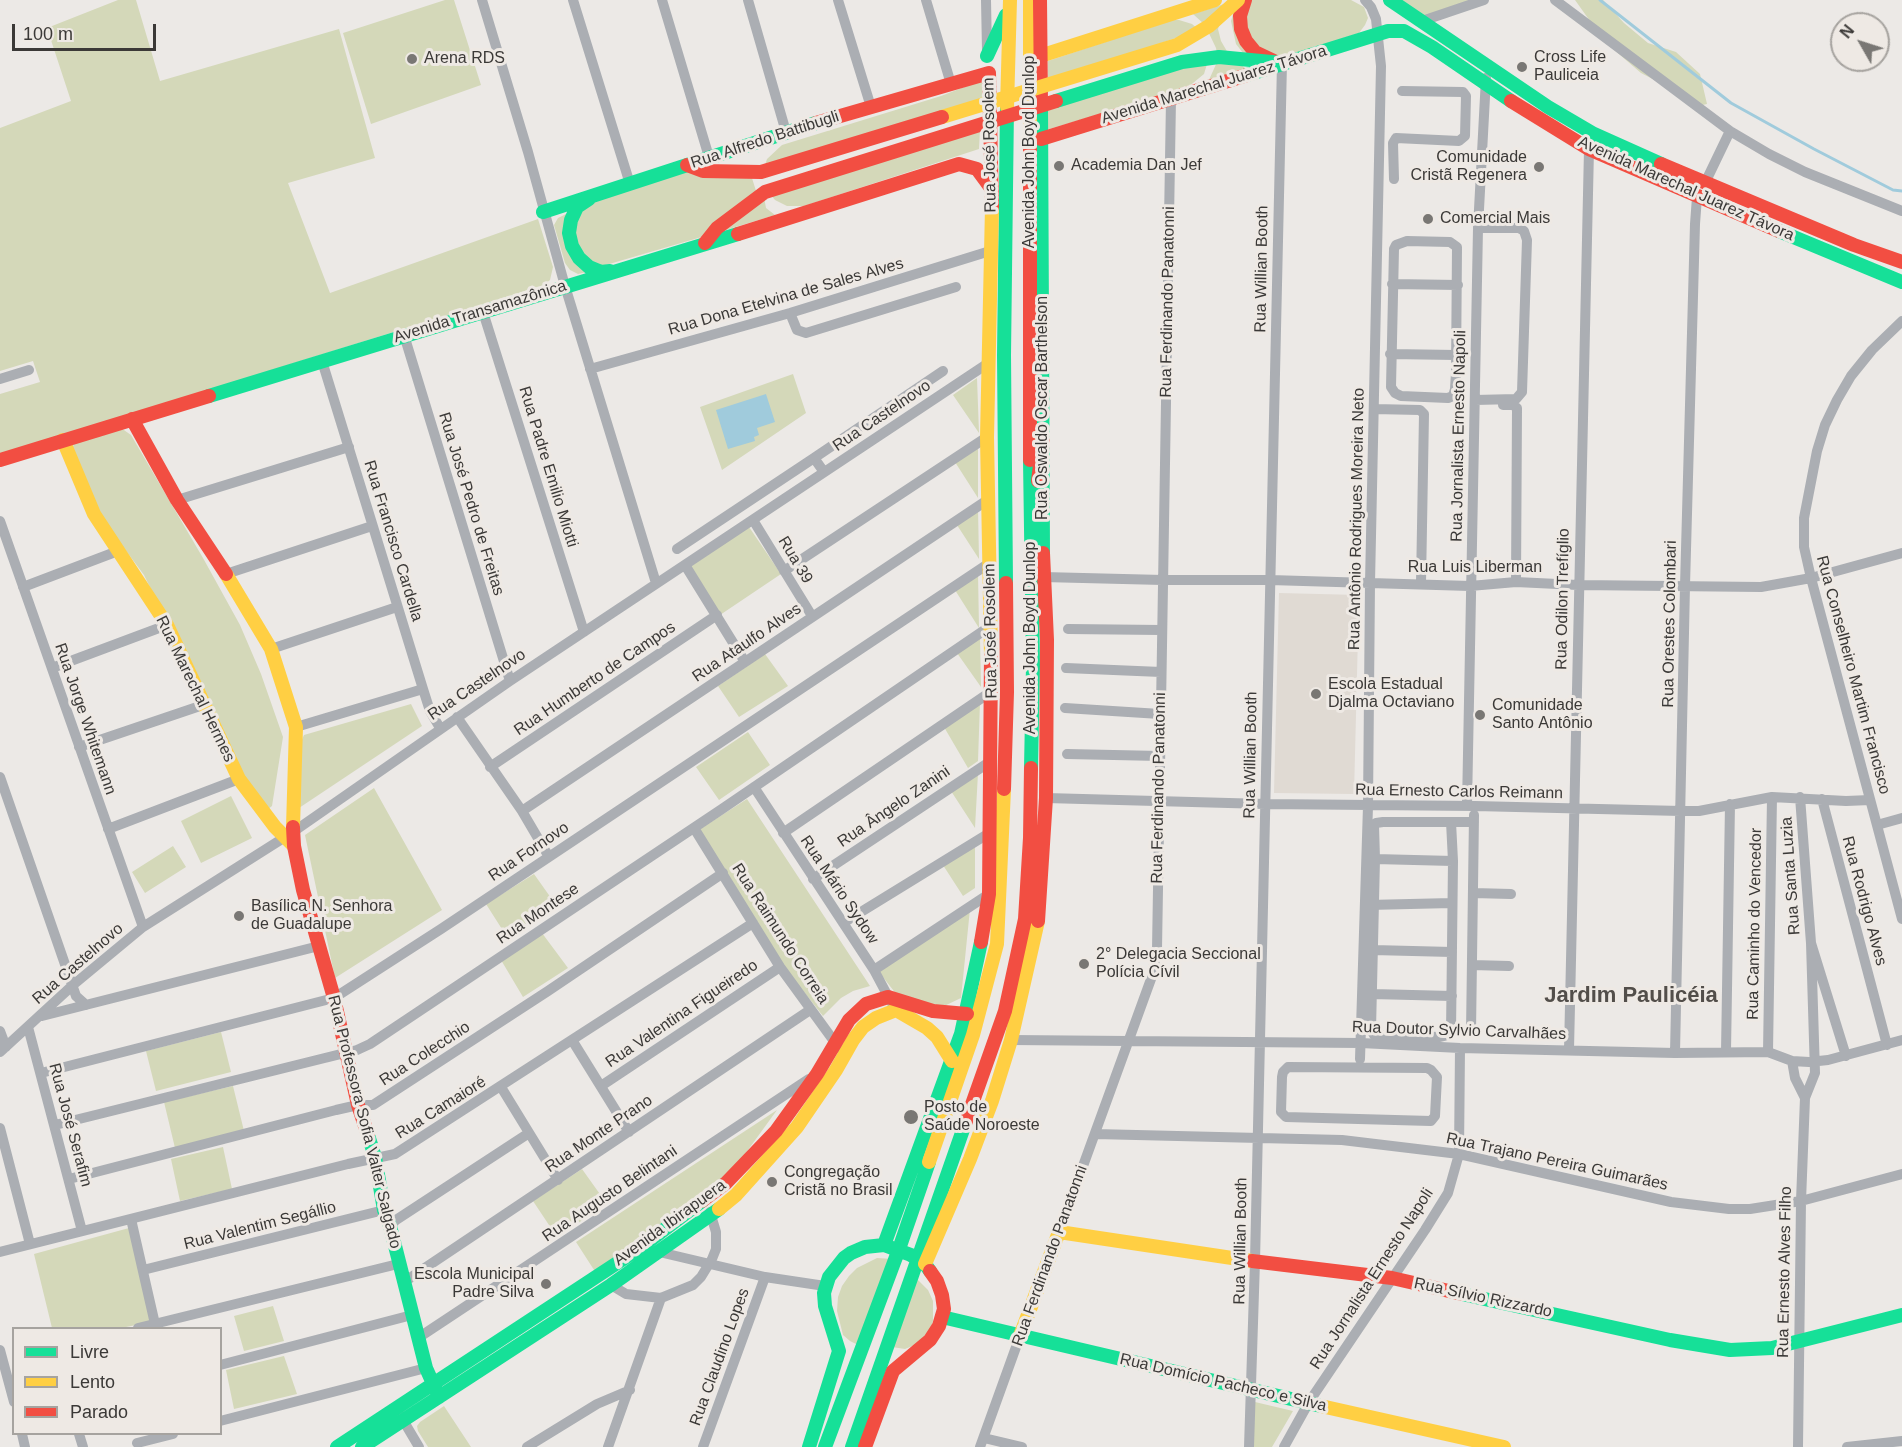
<!DOCTYPE html>
<meta charset="utf-8">
<style>
body{margin:0}
#map{position:relative;width:1902px;height:1447px;overflow:hidden;background:#ece9e6;font-family:Arial,sans-serif}
canvas{display:block}
.legend{position:absolute;left:12px;top:1327px;width:210px;height:108px;box-sizing:border-box;background:#eee9e4;border:2px solid #a6a39f;margin:0;padding:8px 10px;list-style:none;font-size:18px;color:#3b3937}
.legend li{display:flex;align-items:center;gap:12px;height:30px}
.legend b{width:30px;border:2px solid #a6a39f}
.north{position:absolute;left:1830px;top:12px;width:60px;height:60px;box-sizing:border-box;background:#eee9e4;border:2px solid #a6a39f;border-radius:50%;rotate:309deg;font-size:16px;font-weight:700;line-height:24px;text-align:center;color:#3b3937}
.north::after{content:'';display:block;margin:auto;width:21px;height:27px;background:#797774;clip-path:polygon(50% 0,100% 100%,50% 72%,0 100%)}
.scale{position:absolute;left:12px;top:24px;width:144px;height:27px;box-sizing:border-box;border:3px solid #3b3937;border-top:0;padding-left:8px;font-size:18px;line-height:21px;white-space:nowrap;color:#3b3937;-webkit-text-stroke:4px #eee9e4;paint-order:stroke}
</style>
<div id="map">
<canvas width="1902" height="1447"></canvas>
<ul class="legend">
<li><b style="height:8px;background:#16e098"></b>Livre</li>
<li><b style="height:8px;background:#ffcf43"></b>Lento</li>
<li><b style="height:8px;background:#f24e42"></b>Parado</li>
</ul>
<div class="north">N</div>
<div class="scale">100 m</div>
</div>
<script>
const ctx = document.querySelector('canvas').getContext('2d');
ctx.lineJoin = 'round';
function fill(path, color) {
  ctx.fillStyle = color;
  ctx.fill(path, 'evenodd');
}
function shape(rows) {
  const path = new Path2D();
  for (const r of rows) {
    path.moveTo(r[0], r[1]);
    for (let i = 2; i < r.length; i += 2) path.lineTo(r[i], r[i + 1]);
  }
  return path;
}
function stroke(path, color, width, dash) {
  ctx.strokeStyle = color;
  ctx.lineWidth = width;
  ctx.lineCap = dash ? 'butt' : 'round';
  ctx.setLineDash(dash || []);
  ctx.stroke(path);
}
function label(font, color, halo, rows, align = 'center') {
  ctx.font = font + ' Arial,sans-serif';
  ctx.lineWidth = 6;
  ctx.setLineDash([]);
  ctx.textBaseline = 'middle';
  ctx.strokeStyle = halo;
  ctx.fillStyle = color;
  for (const [text, x, y, turn = 0] of rows) {
    ctx.save();
    ctx.translate(x, y);
    ctx.rotate((+turn || 0) * Math.PI / 180);
    ctx.textAlign = isNaN(turn) ? turn : align;
    if (halo) ctx.strokeText(text, 0, 0);
    ctx.fillText(text, 0, 0);
    ctx.restore();
  }
}
fill(shape([
 [1279,593,1359,595,1354,794,1274,793]
]), '#e0dad3');
fill(shape([
 [118,0,136,0,160,81,339,29,375,158,288,183,330,293,538,219,553,267,550,280,544,285,0,455,0,394,40,382,33,361,0,371,0,128,71,101,47,28],
 [445,0,454,0,481,85,371,124,343,33],
 [1247,0,1351,0,1364,7,1368,18,1365,25,1359,33,1278,60,1243,53,1236,44,1231,21,1234,11],
 [1395,0,1472,0,1424,17],
 [1575,0,1603,0,1624,23,1648,43,1676,52,1700,74,1707,104,1693,107,1668,87,1641,73,1605,42],
 [1227,3,1218,29,1221,41,1228,53,1247,70,1208,82,1218,60,1216,48,1205,25,1193,14],
 [1171,20,1179,20,1192,24,1199,30,1048,82,1048,61],
 [1182,64,1207,64,1204,74,1187,88,1046,130,1048,105],
 [985,79,983,102,764,168,767,159,782,145,941,96],
 [980,129,979,149,804,206,787,206,775,200,770,194],
 [687,169,751,175,757,194,705,236,599,267,580,256,573,224,581,207],
 [764,197,766,208,775,215,716,233],
 [572,211,568,228,591,271,578,274,570,270,565,263,554,225,558,218],
 [793,374,806,413,722,470,700,407],
 [977,378,979,433,953,395],
 [121,428,131,435,203,558,240,625,261,674,283,737,272,806,267,810,252,793,144,575,95,509,72,449,75,441],
 [978,445,978,498,955,462],
 [978,509,979,559,957,525],
 [749,527,781,574,720,615,688,568],
 [978,573,979,628,955,590],
 [980,637,981,687,957,653],
 [765,654,788,686,739,717,718,686],
 [980,702,978,761,968,768,944,727],
 [411,704,422,726,293,812,299,746,304,735],
 [748,732,770,765,719,800,696,767],
 [978,773,975,828,951,791],
 [374,788,442,910,335,978,305,835],
 [231,796,252,838,201,863,181,821],
 [747,799,870,986,853,991,841,998,823,1016,788,972,697,831],
 [975,840,975,888,963,896,941,862],
 [173,846,186,867,145,893,132,872],
 [534,874,556,905,507,937,486,904],
 [970,909,961,998,940,1008,897,995,879,972],
 [542,933,568,968,523,997,501,960],
 [221,1032,231,1072,156,1091,146,1051],
 [233,1086,244,1131,175,1148,164,1102],
 [777,1110,732,1172,596,1273,576,1242],
 [223,1147,232,1189,180,1201,171,1159],
 [582,1169,607,1204,557,1237,533,1201],
 [129,1228,151,1322,121,1328,52,1328,34,1254],
 [877,1258,893,1259,862,1347,850,1341,843,1335,837,1311,838,1297,842,1286,849,1276,857,1268],
 [915,1277,928,1290,933,1301,933,1321,930,1331,915,1345,905,1349,892,1347],
 [273,1306,284,1341,244,1351,234,1316],
 [284,1356,297,1394,234,1409,226,1370],
 [1255,1402,1293,1411,1272,1447,1253,1447],
 [444,1406,471,1447,428,1447,418,1431,417,1426,420,1422]
]), '#d4d8b9');
fill(shape([
 [766,394,775,422,757,428,759,435,754,437,755,441,728,449,716,410]
]), '#a0cbdc');
stroke(shape([
 [1600,0,1731,103,1814,149,1893,190,1902,191]
]), '#a0cbdc', 3);
stroke(shape([
 [482,0,528,152,565,286,656,583],
 [573,0,630,184],
 [662,0,709,157],
 [748,0,786,132],
 [838,0,871,107],
 [926,0,951,84],
 [986,0,987,51],
 [1555,0,1730,131,1769,154,1805,172,1902,211],
 [1422,21,1484,0],
 [1394,179,1393,143,1396,138,1459,141,1465,136,1466,96,1463,92,1402,91],
 [1705,183,1730,131],
 [1407,241,1450,242,1457,247,1456,373,1455,389,1453,396,1448,398,1401,396,1395,393,1391,387,1394,249,1396,245,1407,241],
 [1392,284,1458,285],
 [483,312,584,632],
 [790,313,797,330,806,333,956,287],
 [1902,321,1872,350,1851,376,1837,400,1825,425,1817,451,1804,518,1804,547,1811,578,1902,919],
 [404,335,510,681],
 [1390,354,1456,355],
 [322,361,423,689,430,711,440,728],
 [590,369,790,313,990,251],
 [0,379,29,370],
 [1475,400,1516,399,1522,392,1527,240,1524,231,1519,228,1478,228],
 [1503,405,1513,405,1517,408,1516,582],
 [1374,409,1420,410,1424,414,1421,583],
 [824,472,814,458,943,371],
 [177,500,349,447],
 [753,520,812,616],
 [0,521,143,927],
 [677,549,814,458],
 [685,565,745,662],
 [784,571,987,437],
 [226,574,372,526],
 [1043,577,1163,580,1270,580,1470,586,1516,582,1578,585,1761,587,1811,578,1902,553],
 [23,587,118,551],
 [1068,629,1161,630],
 [271,649,397,607],
 [52,668,167,625],
 [1066,668,1161,672],
 [1065,708,1160,714],
 [457,717,522,811,549,857],
 [296,727,423,689],
 [79,747,203,705],
 [1067,754,1160,756],
 [490,767,717,615],
 [0,777,76,996,86,1005],
 [754,787,874,970,891,1002],
 [1800,797,1811,943,1846,1056],
 [1046,798,1265,804,1475,806,1681,811,1699,811,1772,797,1846,801,1870,800],
 [1822,799,1887,1045],
 [1467,806,1478,228,1486,78],
 [522,811,989,499],
 [1451,822,1383,822,1376,823,1374,825,1375,859,1371,1030,1374,1035,1440,1037,1448,1035,1451,1033,1453,861,1451,822,1474,822],
 [1877,825,1902,818],
 [694,828,780,967,839,1048],
 [108,829,239,779],
 [783,833,992,691],
 [1375,859,1453,861],
 [813,879,991,761],
 [1473,893,1511,894],
 [1368,905,1452,903],
 [843,923,991,832],
 [1373,950,1452,952],
 [1472,965,1509,966],
 [874,970,989,894],
 [1372,994,1452,996],
 [42,1016,319,946],
 [28,1027,82,1231],
 [0,1031,6,1047],
 [1471,1032,1474,815],
 [572,1040,629,1132],
 [1011,1040,1361,1043,1460,1048,1675,1053,1768,1052,1792,1061,1809,1062,1828,1060,1902,1040],
 [1569,1050,1589,149],
 [0,1052,73,985,143,927,293,832,510,681,987,364],
 [1726,1052,1730,804],
 [1768,1052,1772,797],
 [1675,1053,1685,586,1695,224,1697,197],
 [1360,1059,1368,806,1370,583,1381,66,1376,19,1371,7,1365,0],
 [1792,1061,1795,1078,1805,1098],
 [1288,1067,1427,1068,1431,1070,1437,1077,1435,1116,1431,1121,1286,1117,1281,1112,1282,1077,1283,1072,1288,1067],
 [41,1073,334,998,441,929,991,562],
 [601,1086,780,967],
 [501,1087,558,1180],
 [55,1125,357,1050,370,1044,722,809,992,625],
 [0,1128,30,1244],
 [1095,1134,1342,1140,1459,1154,1671,1202,1729,1209,1750,1209,1801,1201,1902,1174],
 [69,1179,336,1110,358,1105,373,1105,548,991,723,873],
 [131,1219,155,1324],
 [390,1226,396,1220,529,1133],
 [1059,1232,1151,979,1157,950,1171,99],
 [655,1251,765,1277,825,1286],
 [0,1252,348,1164,395,1154,753,923],
 [143,1270,384,1210],
 [404,1282,810,1010],
 [611,1285,626,1294,661,1298,693,1285,701,1277,712,1259,716,1249,716,1232,710,1212],
 [138,1328,398,1264],
 [418,1338,809,1079],
 [0,1350,14,1402],
 [220,1365,412,1315],
 [400,1415,419,1447],
 [220,1421,426,1368],
 [22,1434,25,1447],
 [79,1434,83,1447],
 [984,1438,1022,1447],
 [137,1443,173,1434],
 [527,1447,597,1404,630,1390],
 [608,1447,661,1298],
 [703,1447,765,1277],
 [980,1447,1020,1336],
 [1249,1447,1255,1261,1282,63],
 [1284,1447,1309,1402,1425,1230,1448,1193,1459,1154,1460,1048],
 [1798,1447,1801,1201,1805,1098,1815,1073,1811,943],
 [1847,1447,1902,1441]
]), '#abaeb3', 10);
stroke(shape([
 [1390,0,1548,107,1594,134,1661,164],
 [987,56,1006,15],
 [1247,75,1388,31,1404,31,1432,47,1511,101],
 [1041,101,1043,553],
 [589,199,577,207,571,220,569,233,572,246,579,258,589,267,601,272,610,271],
 [543,212,816,123],
 [1779,231,1902,282],
 [209,396,738,234],
 [1030,460,1033,666,1031,768],
 [1006,583,1004,355,1007,107],
 [368,1135,375,1157,384,1210,390,1226,426,1368,439,1397],
 [884,1245,961,1034,981,942],
 [1462,1294,1670,1340,1730,1350,1772,1348,1902,1315],
 [942,1317,1321,1406],
 [337,1447,640,1248,702,1201],
 [362,1447,611,1285,719,1209],
 [809,1447,839,1351,825,1306,824,1293,829,1277,844,1258,851,1253,865,1247,884,1245,911,1255,925,1264,930,1271],
 [825,1447,899,1249,929,1162],
 [852,1447,965,1124]
]), '#16e098', 14);
stroke(shape([
 [1030,0,1030,143],
 [1040,56,1215,0],
 [1007,107,1010,0],
 [63,440,94,514,167,625,239,779,275,827,294,846],
 [226,574,271,649,296,727,293,827],
 [991,655,987,437,992,207],
 [929,1162,973,1035,997,944,1004,789],
 [719,1209,736,1195,797,1127,836,1070,853,1040,863,1027,876,1018,896,1010,927,1028,937,1037,952,1061],
 [925,1264,970,1159,992,1101,1011,1040,1038,921],
 [1020,1336,1059,1232,1252,1261],
 [1321,1406,1504,1447]
]), '#ffcf43', 14);
stroke(shape([
 [1040,0,1041,101],
 [1245,0,1240,16,1241,29,1246,41,1255,52,1274,61],
 [1511,101,1589,149,1779,231],
 [816,123,989,73,992,207],
 [1041,139,1247,75],
 [1030,143,1030,460],
 [1661,164,1854,245,1902,262],
 [738,234,959,164,977,169,991,188],
 [132,419,177,500,226,574],
 [0,460,209,396],
 [1038,481,1043,441],
 [1004,789,1007,692,1006,583],
 [293,827,294,846,303,890,334,998,358,1105,368,1135],
 [1038,921,1046,798,1047,640,1043,553],
 [981,942,989,894,991,655],
 [965,1124,1005,1011,1025,919,1030,838,1031,768],
 [702,1201,726,1183,776,1131,817,1074,849,1020,866,1004,888,997,933,1011,967,1014],
 [1252,1261,1392,1278,1462,1294],
 [865,1447,893,1371,930,1340,939,1326,944,1309,942,1295,937,1281,930,1271]
]), '#f24e42', 14);
stroke(shape([
 [1056,101,1182,62,1219,57,1282,63]
]), '#16e098', 14);
stroke(shape([
 [942,117,1177,45,1209,26,1238,0]
]), '#ffcf43', 14);
stroke(shape([
 [687,165,703,171,761,172,942,117],
 [705,243,717,228,765,192,1056,101]
]), '#f24e42', 14);
for (const [x, y, r, color] of [
 [412,59,6,"#797774"],
 [1522,67,6,"#797774"],
 [1059,166,6,"#797774"],
 [1539,167,6,"#797774"],
 [1428,219,6,"#797774"],
 [1316,694,6,"#797774"],
 [1480,715,6,"#797774"],
 [239,916,6,"#797774"],
 [1084,964,6,"#797774"],
 [911,1117,8,"#797774"],
 [772,1182,6,"#797774"],
 [546,1284,6,"#797774"]
]) {
  const dot = new Path2D();
  dot.arc(x, y, r, 0, 2 * Math.PI);
  ctx.fillStyle = color;
  ctx.fill(dot);
  stroke(dot, '#eee9e4', 2);
}
label('16px', '#3b3937', '#eee9e4', [
 ["Cross Life",1534,58],
 ["Pauliceia",1534,76],
 ["Arena RDS",424,59],
 ["Comunidade",1527,158,"right"],
 ["Cristã Regenera",1527,176,"right"],
 ["Academia Dan Jef",1071,166],
 ["Comercial Mais",1440,219],
 ["Escola Estadual",1328,685],
 ["Djalma Octaviano",1328,703],
 ["Comunidade",1492,706],
 ["Santo Antônio",1492,724],
 ["Basílica N. Senhora",251,907],
 ["de Guadalupe",251,925],
 ["2° Delegacia Seccional",1096,955],
 ["Polícia Cívil",1096,973],
 ["Posto de",924,1108],
 ["Saúde Noroeste",924,1126],
 ["Congregação",784,1173],
 ["Cristã no Brasil",784,1191],
 ["Escola Municipal",534,1275,"right"],
 ["Padre Silva",534,1293,"right"]
], 'left');
label('16px', '#3b3937', '#eee9e4', [
 ["Avenida Marechal Juarez Távora",1214,85,-17],
 ["Rua Alfredo Battibugli",765,140,-18],
 ["Rua José Rosolem",990,145,-91],
 ["Avenida John Boyd Dunlop",1030,152,-90],
 ["Avenida Marechal Juarez Távora",1686,189,24],
 ["Rua Willian Booth",1262,269,-89],
 ["Rua Dona Etelvina de Sales Alves",786,297,-16],
 ["Rua Ferdinando Panatonni",1168,302,-89],
 ["Avenida Transamazônica",480,312,-17],
 ["Rua Oswaldo Oscar Barthelson",1043,408,-90],
 ["Rua Castelnovo",882,416,-34],
 ["Rua Jornalista Ernesto Napoli",1459,436,-89],
 ["Rua Padre Emilio Miotti",548,467,73],
 ["Rua José Pedro de Freitas",471,504,73],
 ["Rua Antônio Rodrigues Moreira Neto",1357,519,-89],
 ["Rua Francisco Cardella",393,541,73],
 ["Rua 39",795,560,59],
 ["Rua Luis Liberman",1475,568],
 ["Rua Odilon Trefíglio",1563,599,-89],
 ["Rua Orestes Colombari",1670,624,-89],
 ["Rua José Rosolem",991,631,-91],
 ["Avenida John Boyd Dunlop",1031,638,-90],
 ["Rua Ataulfo Alves",747,643,-34],
 ["Rua Conselheiro Martim Francisco",1853,675,75],
 ["Rua Humberto de Campos",595,679,-34],
 ["Rua Castelnovo",477,685,-34],
 ["Rua Marechal Hermes",195,689,64],
 ["Rua Jorge Whitemann",85,719,71],
 ["Rua Willian Booth",1251,755,-89],
 ["Rua Ferdinando Panatonni",1159,788,-89],
 ["Rua Ernesto Carlos Reimann",1459,792,1],
 ["Rua Ângelo Zanini",894,807,-34],
 ["Rua Fornovo",529,852,-34],
 ["Rua Santa Luzia",1791,876,-94],
 ["Rua Mário Sydow",839,890,56],
 ["Rua Rodrigo Alves",1864,901,75],
 ["Rua Montese",538,914,-34],
 ["Rua Caminho do Vencedor",1755,924,-89],
 ["Rua Raimundo Correia",780,934,57],
 ["Rua Castelnovo",78,964,-41],
 ["Rua Valentina Figueiredo",682,1014,-34],
 ["Rua Doutor Sylvio Carvalhães",1459,1031,2],
 ["Rua Colecchio",425,1054,-33],
 ["Rua Camaioré",441,1108,-32],
 ["Rua Professora Sofia Valter Salgado",364,1122,76],
 ["Rua José Serafim",70,1125,75],
 ["Rua Monte Prano",599,1134,-34],
 ["Rua Trajano Pereira Guimarães",1557,1162,12],
 ["Rua Augusto Belintani",610,1194,-34],
 ["Avenida Ibirapuera",670,1223,-36],
 ["Rua Valentim Segállio",260,1226,-14],
 ["Rua Willian Booth",1241,1241,-89],
 ["Rua Ferdinando Panatonni",1050,1256,-70],
 ["Rua Ernesto Alves Filho",1785,1272,-89],
 ["Rua Jornalista Ernesto Napoli",1372,1279,-57],
 ["Rua Sílvio Rizzardo",1483,1298,12],
 ["Rua Claudino Lopes",720,1357,-70],
 ["Rua Domício Pacheco e Silva",1223,1383,13]
]);
label('bold 22px', '#524e4a', '#eee9e4', [
 ["Jardim Paulicéia",1631,996]
]);
</script>
